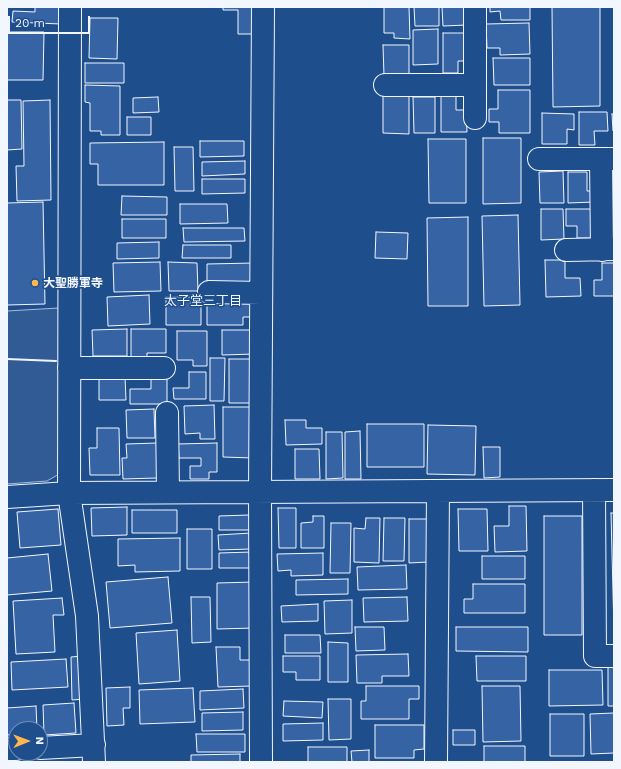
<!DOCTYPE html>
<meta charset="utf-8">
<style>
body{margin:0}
#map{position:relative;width:621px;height:769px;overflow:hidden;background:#1f4e8c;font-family:"Work Sans",sans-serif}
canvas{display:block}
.frame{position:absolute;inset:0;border:8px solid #f2f6ff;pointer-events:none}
.north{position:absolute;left:8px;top:721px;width:40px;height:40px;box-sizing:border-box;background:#1f4e8c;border:1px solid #7391ba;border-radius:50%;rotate:89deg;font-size:11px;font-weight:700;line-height:16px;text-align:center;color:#f2f6ff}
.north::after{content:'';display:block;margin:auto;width:14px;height:18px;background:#ffb74d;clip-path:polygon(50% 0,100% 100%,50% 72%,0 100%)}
.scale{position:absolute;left:8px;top:16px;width:82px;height:18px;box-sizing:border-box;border:2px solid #f2f6ff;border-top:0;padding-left:5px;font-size:12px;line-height:14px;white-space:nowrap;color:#f2f6ff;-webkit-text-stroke:3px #1f4e8c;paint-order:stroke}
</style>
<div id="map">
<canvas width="621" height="769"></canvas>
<div class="frame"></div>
<div class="north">N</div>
<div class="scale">20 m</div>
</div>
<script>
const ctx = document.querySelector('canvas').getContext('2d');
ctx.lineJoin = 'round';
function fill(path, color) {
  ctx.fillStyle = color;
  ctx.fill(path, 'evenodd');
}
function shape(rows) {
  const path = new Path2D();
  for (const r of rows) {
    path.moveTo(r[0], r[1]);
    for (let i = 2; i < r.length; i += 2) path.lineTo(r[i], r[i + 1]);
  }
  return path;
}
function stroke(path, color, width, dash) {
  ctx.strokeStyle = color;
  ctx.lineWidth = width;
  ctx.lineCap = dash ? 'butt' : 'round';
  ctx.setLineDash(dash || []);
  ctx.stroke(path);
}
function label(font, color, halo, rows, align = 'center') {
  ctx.font = font + ' "Work Sans","Noto Sans JP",sans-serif';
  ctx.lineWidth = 3;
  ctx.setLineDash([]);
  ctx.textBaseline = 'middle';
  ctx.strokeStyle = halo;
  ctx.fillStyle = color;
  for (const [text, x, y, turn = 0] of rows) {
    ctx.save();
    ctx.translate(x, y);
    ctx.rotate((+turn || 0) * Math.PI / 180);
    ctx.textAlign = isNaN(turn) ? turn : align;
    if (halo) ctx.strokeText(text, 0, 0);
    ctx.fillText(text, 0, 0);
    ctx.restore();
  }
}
const built = shape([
 [59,308,61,473,47,481,7,484,7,311,59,308]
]);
fill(built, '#305b95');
stroke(built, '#a8bbd7', 1);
const building = shape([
 [35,7,61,7,61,24,12,22,13,11,35,12,35,7],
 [223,7,257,7,257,34,238,34,238,10,223,10,223,7],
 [384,7,409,7,410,39,394,38,394,33,384,33,384,7],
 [414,7,439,7,439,26,415,26,414,7],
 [442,7,467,7,467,25,443,26,442,7],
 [490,7,530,7,530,20,501,20,500,11,490,12,490,7],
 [552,7,600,7,600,106,553,107,552,7],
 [90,18,118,18,117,59,89,58,90,18],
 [529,23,530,54,500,55,500,48,487,48,486,24,529,23],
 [438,29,438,64,413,65,413,30,438,29],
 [7,32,44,32,43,80,7,80,7,32],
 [443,33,466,33,466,61,458,61,458,73,443,73,443,33],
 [383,45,409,45,409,76,384,76,383,45],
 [493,58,530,58,530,85,494,85,493,58],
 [85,63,124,63,124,83,85,83,85,63],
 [85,85,120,86,120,135,101,135,101,131,90,131,90,103,85,102,85,85],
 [498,90,530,90,530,133,499,133,499,122,489,122,489,109,498,109,498,90],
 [441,94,456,94,456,110,466,110,467,132,441,132,441,94],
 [383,95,409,95,409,134,383,133,383,95],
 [158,97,159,112,133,113,133,98,158,97],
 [413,97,435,97,435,133,414,133,413,97],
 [7,100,21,100,22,149,7,150,7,100],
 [50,100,51,200,17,201,16,166,24,166,23,101,50,100],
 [579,112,607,112,608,131,594,131,595,145,579,145,579,112],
 [542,113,574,114,574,130,567,129,567,144,542,144,542,113],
 [612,114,614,114,614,131,613,131,612,114],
 [127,117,151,117,151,135,127,135,127,117],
 [483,138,521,138,521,203,483,204,483,138],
 [428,139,466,139,466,203,429,203,428,139],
 [200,141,244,141,244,156,200,157,200,141],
 [164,142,164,185,98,185,98,164,90,164,90,143,164,142],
 [174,147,193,147,194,191,175,191,174,147],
 [245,161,245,174,202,176,202,162,245,161],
 [563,171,564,203,540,203,539,172,563,171],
 [568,172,587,172,587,191,594,191,594,202,568,203,568,172],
 [202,179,245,179,245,193,202,194,202,179],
 [122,196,167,197,167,215,121,215,122,196],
 [43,202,45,304,7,305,7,203,43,202],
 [180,204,227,204,228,223,180,224,180,204],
 [541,209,563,209,564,239,541,240,541,209],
 [566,209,594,209,595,238,577,238,577,226,566,226,566,209],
 [518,215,520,305,484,306,482,216,518,215],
 [468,217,468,306,428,306,427,218,468,217],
 [122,219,166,219,166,238,122,238,122,219],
 [183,228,244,228,245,241,184,242,183,228],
 [376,232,408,233,407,259,375,258,376,232],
 [159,242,159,258,117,259,117,243,159,242],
 [183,245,231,245,231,258,182,258,183,245],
 [545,260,565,260,565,278,580,278,581,296,546,297,545,260],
 [160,262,161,291,114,292,113,263,160,262],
 [168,262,197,263,198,291,169,291,168,262],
 [254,263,254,286,207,287,207,264,254,263],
 [602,263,614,263,614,296,594,296,594,280,602,280,602,263],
 [149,295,150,324,108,326,107,297,149,295],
 [166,297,190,297,191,304,201,304,201,325,166,325,166,297],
 [207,300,252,300,252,317,243,317,243,325,207,325,207,300],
 [127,329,127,356,93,356,92,330,127,329],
 [131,329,166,329,166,353,147,353,147,358,131,358,131,329],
 [222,330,254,330,254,354,222,355,222,330],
 [177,331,207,331,207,366,193,366,193,360,177,360,177,331],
 [210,358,225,358,224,401,210,401,210,358],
 [229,359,255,359,255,403,229,403,229,359],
 [189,372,206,372,206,399,174,399,173,388,189,388,189,372],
 [151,375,167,375,167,404,130,404,130,389,151,389,151,375],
 [99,376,125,376,126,400,99,400,99,376],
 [214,405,215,439,200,439,200,433,185,434,184,406,214,405],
 [223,407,253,407,253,458,223,457,223,407],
 [154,409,155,438,127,438,126,410,154,409],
 [285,420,306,420,306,428,322,428,322,444,286,445,285,420],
 [367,424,424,424,424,467,367,467,367,424],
 [428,425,476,426,475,475,427,474,428,425],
 [97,428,119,428,120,475,90,475,89,448,97,448,97,428],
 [360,431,361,479,345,479,345,432,360,431],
 [326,432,342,432,343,478,326,479,326,432],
 [157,443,157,478,123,479,122,458,127,458,126,444,157,443],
 [217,443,217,472,209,472,209,479,190,479,190,466,201,466,201,458,179,458,178,444,217,443],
 [483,447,500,447,500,477,484,478,483,447],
 [295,449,319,449,320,479,295,479,295,449],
 [509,506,526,506,527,551,495,552,494,526,509,526,509,506],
 [127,507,127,535,92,536,91,508,127,507],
 [278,508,296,508,296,548,279,548,278,508],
 [58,509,61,545,20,548,17,512,58,509],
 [458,509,487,509,488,551,459,551,458,509],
 [132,510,177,510,177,533,132,533,132,510],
 [611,513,614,513,614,632,611,513],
 [249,515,250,530,219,530,219,516,249,515],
 [313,516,324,516,324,548,301,548,301,523,313,522,313,516],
 [544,516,582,516,582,635,544,635,544,516],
 [366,518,380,518,379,563,354,562,354,528,365,529,366,518],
 [384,518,405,518,404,561,383,561,384,518],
 [409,519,428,519,428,562,409,563,409,519],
 [331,523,351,523,350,573,330,573,331,523],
 [187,529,212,529,212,569,187,569,187,529],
 [251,533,251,549,219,550,218,535,251,533],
 [180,538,180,571,135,572,135,565,118,566,118,539,180,538],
 [252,552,252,568,219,568,219,553,252,552],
 [323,553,323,575,291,576,291,570,278,571,277,554,323,553],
 [48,554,52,591,7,595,7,558,48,554],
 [482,556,525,556,525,579,482,579,482,556],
 [406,565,407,589,358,590,357,567,406,565],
 [168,577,172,623,110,628,106,582,168,577],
 [348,579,348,594,296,595,296,580,348,579],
 [254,582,255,628,217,629,217,583,254,582],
 [473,584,525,584,525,613,464,613,464,599,473,599,473,584],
 [191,597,210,597,211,642,192,643,191,597],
 [407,597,408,621,364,622,363,598,407,597],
 [62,598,64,615,53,615,55,652,16,654,13,601,62,598],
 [352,600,352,633,325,634,324,601,352,600],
 [318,604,318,621,282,622,281,606,318,604],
 [355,627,384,627,385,650,356,651,355,627],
 [456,627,528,627,528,652,456,651,456,627],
 [177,630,180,681,139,684,136,633,177,630],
 [285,635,320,635,321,653,285,653,285,635],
 [328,642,348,643,348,682,328,682,328,642],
 [216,647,240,647,240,660,250,660,251,686,218,687,216,647],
 [408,654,409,676,382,676,382,683,357,683,356,655,408,654],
 [83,656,85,699,72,700,71,657,83,656],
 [283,656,320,656,320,680,296,680,296,672,283,672,283,656],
 [476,656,526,656,526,681,477,681,476,656],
 [66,659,68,687,12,690,11,662,66,659],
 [608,666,614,666,614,706,608,706,608,666],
 [549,670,602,670,603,705,549,706,549,670],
 [366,686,419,686,419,699,409,699,409,719,361,719,361,701,366,701,366,686],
 [482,686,520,686,521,741,483,742,482,686],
 [130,687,130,708,123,708,124,725,107,726,106,688,130,687],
 [193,688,195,722,140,724,139,690,193,688],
 [243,689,244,708,200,710,200,691,243,689],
 [328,699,351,699,351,739,329,740,328,699],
 [284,701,323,702,322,718,283,716,284,701],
 [74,703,76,733,44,735,43,705,74,703],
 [36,706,37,729,16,729,16,734,7,735,7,708,36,706],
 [243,712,243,730,202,731,202,713,243,712],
 [614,713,614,753,591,754,590,714,614,713],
 [550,714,584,714,584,756,550,756,550,714],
 [323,723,323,740,283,741,283,724,323,723],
 [375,725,424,725,424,749,414,750,414,758,375,758,375,725],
 [453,730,475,730,475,745,453,745,453,730],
 [196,734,245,734,245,752,197,752,196,734],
 [484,746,525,746,525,762,484,762,484,746],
 [308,747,347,747,347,762,308,762,308,747],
 [369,750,369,762,352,762,351,751,369,750],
 [240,754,240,762,191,762,191,755,240,754]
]);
fill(building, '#3563a3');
stroke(building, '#f2f6ff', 1);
const minor = shape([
 [70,7,69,493,87,616,94,762],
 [475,7,475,118],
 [385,85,475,85],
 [539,159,614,159],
 [601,159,602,250],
 [566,250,614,249],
 [209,292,261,293],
 [69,368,164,368],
 [167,413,168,492],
 [594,490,595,656,614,656],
 [7,497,69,493,614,490],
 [40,748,94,745],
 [7,749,16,749],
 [261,762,260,492,263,7],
 [436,762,438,491]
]);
stroke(minor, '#f2f6ff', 24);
stroke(minor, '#1f4e8c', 22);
stroke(shape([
 [7,359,56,361]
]), '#f2f6ff', 2);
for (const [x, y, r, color] of [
 [35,283,4,"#ffb74d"]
]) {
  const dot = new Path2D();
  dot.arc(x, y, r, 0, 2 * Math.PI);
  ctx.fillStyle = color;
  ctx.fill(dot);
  stroke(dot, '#1f4e8c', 1.5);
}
label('bold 12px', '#f2f6ff', '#1f4e8c', [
 ["大聖勝軍寺",43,283]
], 'left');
label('13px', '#f2f6ff', '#1f4e8c', [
 ["太子堂三丁目",203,301]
]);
</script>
